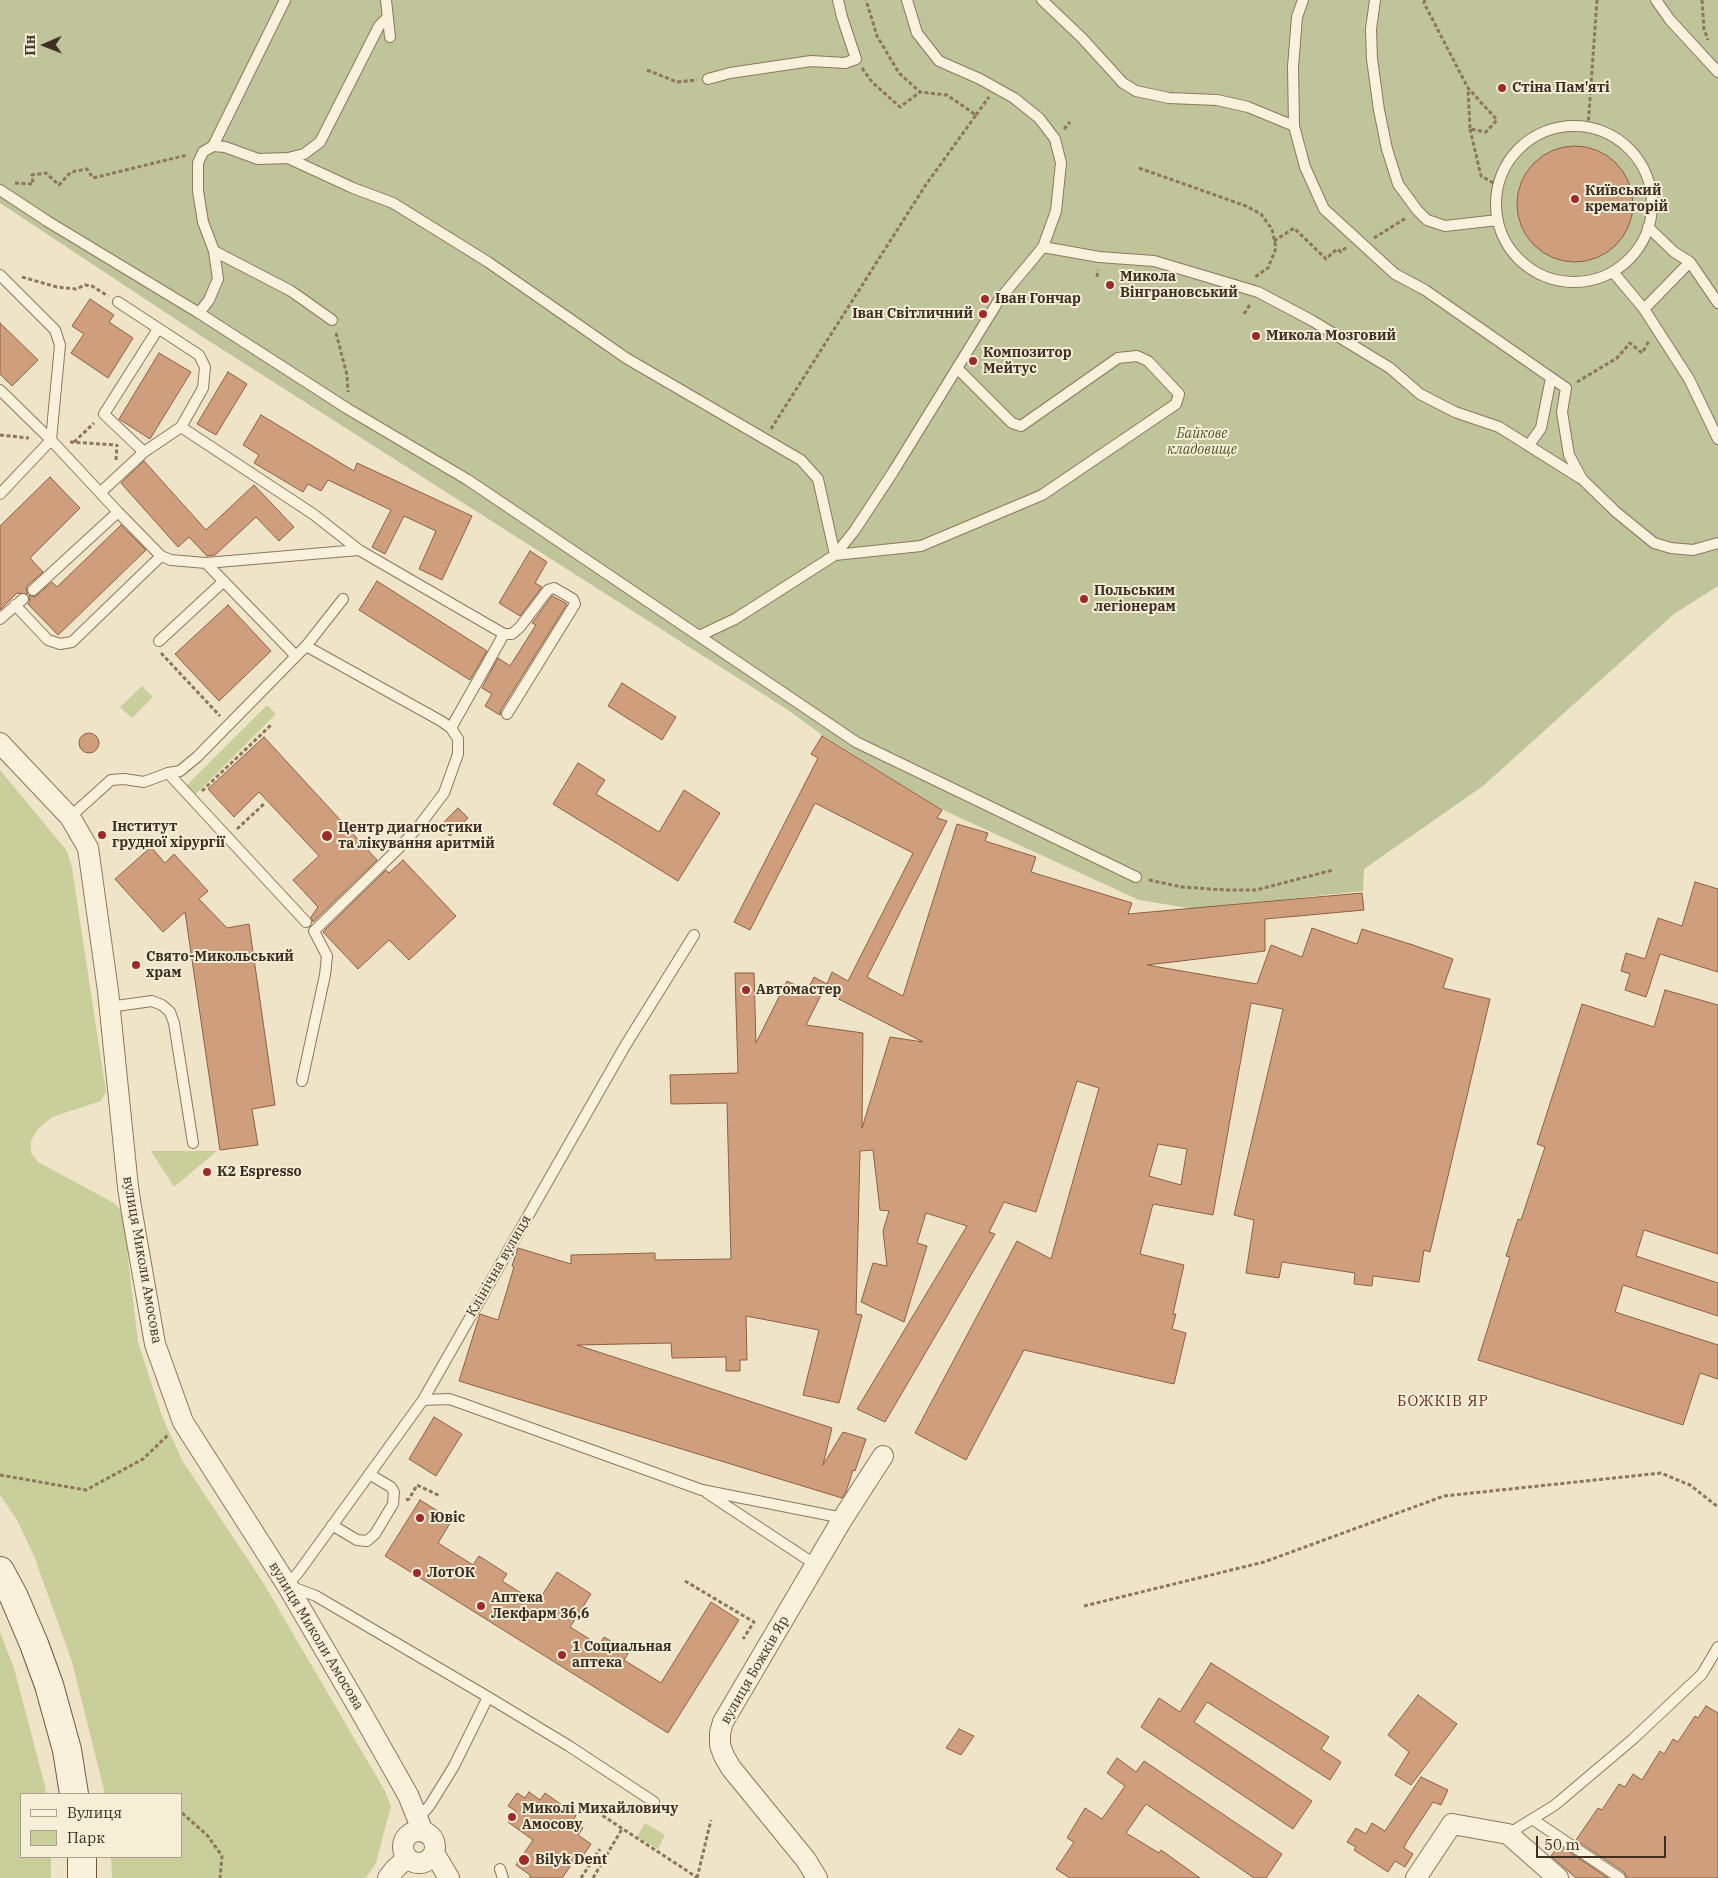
<!DOCTYPE html>
<meta charset="utf-8">
<style>
body{margin:0}
#map{position:relative;width:1718px;height:1878px;overflow:hidden;background:#f0e4c8;font-family:"IBM Plex Serif",serif}
canvas{display:block}
.legend{position:absolute;left:20px;top:1793px;width:162px;height:65px;box-sizing:border-box;background:#f7eed8;border:1px solid #ada18e;margin:0;padding:6px 9px;list-style:none;font-size:15px;color:#3d2e20}
.legend li{display:flex;align-items:center;gap:10px;height:25px}
.legend b{width:25px;border:1px solid #ada18e}
.north{position:absolute;left:20px;top:20px;width:50px;height:50px;-webkit-text-stroke:4px #f7eed8;paint-order:stroke;rotate:269deg;font-size:14px;font-weight:700;line-height:20px;text-align:center;color:#3d2e20}
.north::after{content:'';display:block;margin:auto;width:18px;height:22px;background:#3d2e20;clip-path:polygon(50% 0,100% 100%,50% 72%,0 100%)}
.scale{position:absolute;left:1536px;top:1836px;width:130px;height:22px;box-sizing:border-box;border:2px solid #3d2e20;border-top:0;padding-left:6px;font-size:15px;line-height:18px;white-space:nowrap;color:#3d2e20;-webkit-text-stroke:4px #f7eed8;paint-order:stroke}
</style>
<div id="map">
<canvas width="1718" height="1878"></canvas>
<ul class="legend">
<li><b style="height:6px;background:#faf1dc"></b>Вулиця</li>
<li><b style="height:14px;background:#c9cf9b"></b>Парк</li>
</ul>
<div class="north">Пн</div>
<div class="scale">50 m</div>
</div>
<script>
const ctx = document.querySelector('canvas').getContext('2d');
ctx.lineJoin = 'round';
function fill(path, color) {
  ctx.fillStyle = color;
  ctx.fill(path, 'evenodd');
}
function shape(rows) {
  const path = new Path2D();
  for (const r of rows) {
    if (r.length === 3) {
      path.moveTo(r[0] + r[2], r[1]);
      path.arc(r[0], r[1], r[2], 0, 2 * Math.PI);
      continue;
    }
    path.moveTo(r[0], r[1]);
    for (let i = 2; i < r.length; i += 2) path.lineTo(r[i], r[i + 1]);
  }
  return path;
}
function stroke(path, color, width, dash) {
  ctx.strokeStyle = color;
  ctx.lineWidth = width;
  ctx.lineCap = dash ? 'butt' : 'round';
  ctx.setLineDash(dash || []);
  ctx.stroke(path);
}
function label(font, color, halo, rows, align = 'center') {
  ctx.font = font + ' "IBM Plex Serif",serif';
  ctx.lineWidth = 4;
  ctx.setLineDash([]);
  ctx.textBaseline = 'middle';
  ctx.strokeStyle = halo;
  ctx.fillStyle = color;
  for (const [text, x, y, turn = 0] of rows) {
    ctx.save();
    ctx.translate(x, y);
    ctx.rotate((+turn || 0) * Math.PI / 180);
    ctx.textAlign = isNaN(turn) ? turn : align;
    if (halo) ctx.strokeText(text, 0, 0);
    ctx.fillText(text, 0, 0);
    ctx.restore();
  }
}
fill(shape([
 [142,686,153,697,132,718,120,707],
 [267,705,276,714,192,798,183,789],
 [0,770,67,851,72,868,106,1092,101,1101,52,1117,38,1129,31,1141,31,1153,38,1162,114,1203,120,1209,124,1224,138,1342,162,1416,182,1460,264,1584,385,1791,391,1806,376,1863,366,1878,112,1878,111,1857,181,1857,181,1794,105,1794,72,1662,34,1556,17,1520,0,1495],
 [151,1151,217,1151,174,1187],
 [0,1632,14,1668,45,1786,46,1794,21,1794,21,1857,51,1857,51,1878,0,1878],
 [645,1823,665,1835,658,1849,637,1837]
]), '#c9cf9b');
fill(shape([
 [0,0,1718,0,1718,586,1674,614,1483,786,1364,869,1363,891,1195,909,1139,900,943,810,822,735,788,710,195,332,0,203]
]), '#bfc49a');
const building = shape([
 [1575,204,58],
 [90,299,114,315,109,322,133,338,108,378,71,353,84,334,72,326,90,299],
 [0,323,38,360,12,386,0,374,0,323],
 [159,353,191,372,150,439,119,419,159,353],
 [228,372,247,384,216,435,197,424,228,372],
 [261,415,354,471,357,463,472,516,442,580,419,569,436,531,404,516,385,554,372,547,391,510,328,480,321,491,308,484,303,492,254,463,259,455,243,445,261,415],
 [144,461,206,530,254,485,294,527,279,541,256,517,215,555,207,556,189,537,178,547,121,483,144,461],
 [50,477,80,508,30,558,43,572,28,585,26,588,28,594,17,593,0,610,0,526,50,477],
 [121,525,146,550,58,635,28,604,30,601,29,595,34,597,37,595,52,582,57,587,121,525],
 [530,551,547,562,535,583,542,587,520,616,499,603,530,551],
 [377,581,487,651,470,680,359,610,377,581],
 [552,596,567,604,501,710,500,715,485,706,492,694,482,688,498,658,510,666,536,625,532,623,552,596],
 [228,605,271,651,219,701,175,654,228,605],
 [622,683,676,717,662,740,608,706,622,683],
 [89,743,10],
 [822,736,942,810,937,818,947,821,867,977,903,996,957,824,988,833,985,841,1036,857,1031,872,1132,903,1128,914,1362,893,1364,910,1265,919,1265,951,1147,965,1257,984,1271,945,1302,957,1312,928,1357,944,1362,929,1413,945,1453,959,1443,988,1490,999,1430,1252,1424,1250,1419,1282,1373,1276,1372,1286,1354,1284,1355,1273,1282,1262,1279,1278,1246,1273,1254,1220,1234,1215,1283,1009,1251,1003,1213,1215,1153,1204,1140,1254,1184,1265,1173,1314,1176,1314,1172,1329,1186,1333,1174,1384,1024,1350,966,1460,915,1433,1017,1241,1051,1259,1099,1088,1077,1081,1036,1212,1004,1202,989,1232,995,1234,885,1422,857,1409,967,1226,926,1213,917,1243,927,1246,904,1322,861,1302,873,1263,887,1266,883,1231,889,1211,880,1210,873,1150,860,1151,856,1314,862,1315,839,1403,803,1395,819,1330,746,1316,747,1360,740,1360,740,1371,726,1371,726,1357,672,1358,671,1343,577,1345,832,1428,823,1465,843,1432,866,1439,855,1471,853,1470,846,1492,842,1498,459,1381,480,1314,498,1320,514,1267,512,1266,518,1248,571,1264,571,1255,655,1253,655,1260,731,1259,727,1103,671,1104,670,1075,738,1073,735,973,754,973,756,1043,787,981,807,991,814,977,827,984,832,972,848,981,913,853,815,803,750,930,734,922,818,758,811,754,822,736],
 [826,985,823,991,923,1042,890,1037,862,1128,863,1033,806,1025,826,985],
 [1158,1144,1187,1149,1181,1185,1149,1176,1158,1144],
 [264,737,377,860,313,922,311,917,318,907,293,880,319,856,259,792,234,817,208,789,264,737],
 [578,763,605,780,596,794,659,832,684,790,720,813,678,881,553,804,578,763],
 [458,808,468,818,450,836,440,826,458,808],
 [151,847,165,863,174,854,208,891,199,899,227,928,249,924,275,1105,252,1109,258,1145,220,1150,185,912,163,932,115,879,151,847],
 [403,860,456,916,409,960,389,940,358,969,323,932,386,870,389,873,403,860],
 [1695,882,1718,889,1718,972,1660,954,1646,997,1625,990,1630,974,1621,971,1626,953,1645,959,1658,918,1682,926,1695,882],
 [1665,990,1718,1005,1718,1254,1644,1230,1636,1256,1718,1283,1718,1316,1623,1285,1615,1312,1718,1345,1718,1379,1700,1373,1683,1425,1478,1360,1510,1257,1506,1256,1518,1219,1521,1220,1545,1147,1537,1144,1582,1004,1654,1027,1665,990],
 [434,1417,462,1434,436,1476,409,1459,434,1417],
 [420,1500,452,1520,438,1543,473,1565,479,1556,507,1574,502,1581,537,1603,557,1572,591,1594,570,1627,599,1645,604,1637,629,1652,624,1660,661,1683,711,1602,739,1620,668,1733,385,1556,420,1500],
 [1211,1663,1329,1737,1321,1749,1341,1762,1330,1780,1207,1702,1194,1722,1312,1801,1293,1829,1141,1727,1159,1698,1180,1712,1211,1663],
 [1418,1695,1457,1724,1411,1785,1395,1775,1409,1752,1388,1735,1418,1695],
 [1706,1706,1718,1713,1718,1878,1627,1878,1624,1872,1576,1840,1598,1808,1602,1810,1619,1784,1625,1787,1633,1774,1642,1780,1660,1751,1664,1754,1673,1739,1678,1742,1695,1716,1698,1718,1706,1706],
 [959,1729,974,1736,961,1755,946,1748,959,1729],
 [1117,1758,1136,1772,1144,1761,1282,1854,1266,1878,1254,1878,1146,1804,1126,1833,1159,1853,1161,1850,1200,1878,1070,1878,1056,1869,1074,1842,1067,1838,1085,1808,1102,1819,1125,1786,1107,1773,1117,1758],
 [1421,1777,1448,1790,1441,1805,1433,1802,1406,1843,1404,1848,1413,1854,1405,1867,1395,1861,1388,1872,1354,1850,1356,1847,1347,1842,1356,1828,1366,1834,1372,1823,1385,1831,1421,1777],
 [529,1792,540,1800,545,1793,576,1815,573,1821,583,1828,578,1835,591,1844,580,1860,576,1858,562,1878,530,1878,530,1875,516,1865,533,1840,508,1822,516,1811,508,1806,517,1793,525,1798,529,1792],
 [1559,1845,1608,1878,1576,1878,1551,1856,1559,1845]
]);
fill(building, '#cf9f7d');
stroke(building, '#8d5f41', 1);
const service = shape([
 [386,0,390,37],
 [1042,0,1082,38,1123,83,1136,91,1169,98,1217,100,1248,107,1294,126],
 [1303,0,1297,17,1293,67,1294,126,1305,167,1324,209,1395,274,1425,290,1566,388,1562,412,1569,455,1582,479,1616,512,1654,543,1671,548,1693,550,1718,543],
 [1375,0,1371,29,1372,59,1379,110,1387,149,1398,184,1417,210,1427,220,1445,226,1498,220],
 [1656,0,1670,20,1718,72],
 [708,79,730,73,811,61,845,63,856,59,842,17,838,0],
 [1574,204,78],
 [213,146,285,0],
 [288,158,353,188,393,203,488,262,626,358,801,460,818,479,835,555,921,546,1042,495,1176,404,1179,394,1148,361,1137,356,1118,358,1021,426,1012,423,957,368],
 [0,190,47,221,199,313,348,409,468,480,856,742,1136,877],
 [1648,227,1674,252,1690,262,1718,303],
 [1043,247,1099,257,1154,261,1258,292,1311,320,1390,368,1420,394,1455,412,1499,427,1580,478],
 [214,251,291,291,332,320],
 [1613,272,1644,309,1689,379,1718,439],
 [0,275,55,330,60,345,51,440,0,494],
 [118,302,199,355,205,367,203,388,181,427,144,452],
 [1644,309,1690,262],
 [199,313,209,300,218,279,214,251,203,222,198,191,198,163,203,152,213,146,225,147,258,159,288,158,304,154,320,142,379,26,388,17],
 [0,390,51,440,118,512,33,590],
 [181,427,313,514,359,550,504,634,451,728],
 [1529,445,1541,428,1551,378],
 [101,492,144,452,104,414,158,329],
 [161,556,171,560,206,563,359,550],
 [206,563,296,656],
 [15,605,48,640,60,644,72,642,161,556,118,512],
 [0,619,23,599],
 [504,634,512,634,520,627,548,590,554,588,573,599,575,604,507,714],
 [699,636,735,619,835,555,855,530,893,472,999,300,1043,247,1056,211,1061,163,1055,139,1039,118,1014,98,980,79,939,61,917,33,907,0],
 [159,641,224,581],
 [168,773,306,922],
 [70,817,111,780,124,779,144,782,168,773,180,771,197,757,306,646,343,599],
 [109,1007,152,1001,162,1005,170,1012,174,1023,193,1143],
 [302,1081,325,975,327,956,314,931,399,848,419,826,444,793,458,754,458,739,451,728,441,721,306,646],
 [423,1400,449,1399,461,1403,702,1490,843,1518],
 [707,1493,816,1565],
 [332,1525,357,1540,367,1541,375,1534,393,1504,394,1492,391,1487,369,1474],
 [654,1802,569,1746,488,1697,316,1596,287,1585,298,1573,423,1400,625,1046,694,935],
 [419,1818,430,1805,454,1766,488,1697],
 [1532,1819,1620,1878],
 [1508,1834,1555,1805,1633,1739,1702,1674,1718,1647],
 [500,1869,503,1878]
]);
const minor = shape([
 [0,743,70,817,88,848,108,991,128,1187,132,1213,155,1344,183,1422,287,1585,361,1712,408,1795,423,1832],
 [419,1847,16],
 [434,1853,449,1878],
 [388,1878,395,1869,407,1858],
 [817,1878,806,1860,731,1768,724,1756,720,1745,720,1733,723,1722,843,1518,883,1456],
 [1416,1878,1452,1824,1508,1834,1558,1878]
]);
const secondary = shape([
 [0,1571,14,1597,34,1644,49,1685,67,1750,74,1794],
 [82,1857,82,1878]
]);
stroke(service, '#8d765c', 12);
stroke(minor, '#8d765c', 22);
stroke(secondary, '#6f573f', 30);
stroke(shape([
 [1425,0,1424,3,1468,88,1497,120,1486,132,1470,129,1468,88],
 [1702,0,1704,29,1708,40],
 [862,68,872,82,900,107,920,92],
 [647,70,677,82,697,80],
 [976,115,989,97],
 [1588,127,1597,0],
 [1064,129,1070,122],
 [1470,129,1481,176,1499,186],
 [1139,168,1246,206,1261,214,1272,229,1276,248,1268,268,1255,277],
 [15,183,33,184,32,175,46,173,59,185,71,172,87,169,93,178,187,155],
 [1374,238,1406,218],
 [1274,241,1294,228,1326,259,1337,249,1341,252,1348,246],
 [22,277,57,287,76,289,85,285,92,286,108,296],
 [1097,277,1098,270],
 [1244,314,1251,303],
 [336,333,347,375,348,392],
 [1577,382,1617,358,1630,343,1642,353,1649,341],
 [771,429,925,186,976,115,947,95,920,92,899,73,877,36,866,0],
 [0,435,29,438],
 [70,442,116,445],
 [74,442,94,423],
 [116,460,117,444],
 [161,653,220,716],
 [202,791,271,725],
 [237,829,265,803],
 [1149,880,1182,887,1226,890,1256,890,1333,870],
 [0,1475,86,1490,143,1459,169,1434],
 [406,1500,409,1499,417,1485,440,1496],
 [685,1581,754,1622,743,1639],
 [1084,1606,1264,1562,1444,1496,1661,1473,1690,1485,1718,1507],
 [597,1812,698,1878],
 [182,1813,207,1835,222,1856,220,1878],
 [399,1843,401,1829],
 [581,1878,600,1849],
 [593,1878,622,1829],
 [697,1878,711,1820]
]), '#8d765c', 3, [4, 2.5]);
stroke(service, '#faf1dc', 10);
stroke(minor, '#faf1dc', 20);
stroke(secondary, '#faf1dc', 28);
for (const [x, y, r, color] of [
 [1502,88,5,"#9e2a2b"],
 [1575,199,5,"#9e2a2b"],
 [1110,285,5,"#9e2a2b"],
 [985,299,5,"#9e2a2b"],
 [983,314,5,"#9e2a2b"],
 [1256,336,5,"#9e2a2b"],
 [973,361,5,"#9e2a2b"],
 [1084,599,5,"#9e2a2b"],
 [102,835,5,"#9e2a2b"],
 [327,836,6,"#9e2a2b"],
 [136,965,5,"#9e2a2b"],
 [746,990,5,"#9e2a2b"],
 [207,1172,5,"#9e2a2b"],
 [420,1518,5,"#9e2a2b"],
 [417,1573,5,"#9e2a2b"],
 [481,1606,5,"#9e2a2b"],
 [562,1655,5,"#9e2a2b"],
 [512,1817,5,"#9e2a2b"],
 [524,1860,6,"#9e2a2b"]
]) {
  const dot = new Path2D();
  dot.arc(x, y, r, 0, 2 * Math.PI);
  ctx.fillStyle = color;
  ctx.fill(dot);
  stroke(dot, '#f7eed8', 2);
}
label('bold 14px', '#3d2e20', '#f7eed8', [
 ["Стіна Пам'яті",1512,88],
 ["Київський",1585,191],
 ["крематорій",1585,207],
 ["Микола",1120,277],
 ["Вінграновський",1120,293],
 ["Іван Гончар",995,299],
 ["Іван Світличний",973,314,"right"],
 ["Микола Мозговий",1266,336],
 ["Композитор",983,353],
 ["Мейтус",983,369],
 ["Польським",1094,591],
 ["легіонерам",1094,607],
 ["Інститут",112,827],
 ["грудної хірургії",112,843],
 ["Центр диагностики",338,828],
 ["та лікування аритмій",338,844],
 ["Свято-Микольський",146,957],
 ["храм",146,973],
 ["Автомастер",756,990],
 ["K2 Espresso",217,1172],
 ["Ювіс",430,1518],
 ["ЛотОК",427,1573],
 ["Аптека",491,1598],
 ["Лекфарм 36,6",491,1614],
 ["1 Социальная",572,1647],
 ["аптека",572,1663],
 ["Миколі Михайловичу",522,1809],
 ["Амосову",522,1825],
 ["Bilyk Dent",535,1860]
], 'left');
label('italic 14px', '#4d5a26', '#f7eed8', [
 ["Байкове",1202,434],
 ["кладовище",1202,450]
]);
label('14px', '#3d2e20', '#f7eed8', [
 ["вулиця Миколи Амосова",142,1260,80],
 ["Клінічна вулиця",499,1266,-60],
 ["вулиця Миколи Амосова",316,1636,59],
 ["вулиця Божків Яр",755,1670,-60]
]);
ctx.letterSpacing = '1px';
label('15px', '#6b2e1e', '#f7eed8', [
 ["БОЖКІВ ЯР",1443,1402]
]);
ctx.letterSpacing = '0px';
</script>
